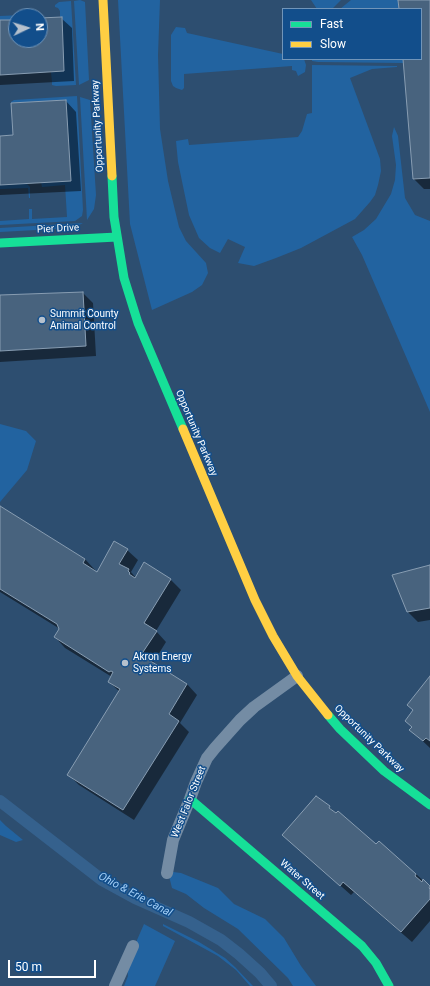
<!DOCTYPE html>
<style>
body{margin:0}
#map{position:relative;width:430px;height:986px;overflow:hidden;background:#2d4e70;font-family:Roboto,sans-serif}
canvas{display:block}
.legend{position:absolute;left:282px;top:8px;width:140px;height:52px;box-sizing:border-box;background:#124e8b;border:1px solid #7195b9;margin:0;padding:5px 7px;list-style:none;font-size:12px;color:#fff}
.legend li{display:flex;align-items:center;gap:8px;height:20px}
.legend b{width:20px;border:1px solid #7195b9}
.north{position:absolute;left:8px;top:8px;width:40px;height:40px;box-sizing:border-box;background:#124e8b;border:1px solid #7195b9;border-radius:50%;rotate:86deg;font-size:11px;font-weight:700;line-height:16px;text-align:center;color:#fff}
.north::after{content:'';display:block;margin:auto;width:14px;height:18px;background:#b6c1cd;clip-path:polygon(50% 0,100% 100%,50% 72%,0 100%)}
.scale{position:absolute;left:8px;top:960px;width:88px;height:18px;box-sizing:border-box;border:2px solid #fff;border-top:0;padding-left:5px;font-size:12px;line-height:14px;white-space:nowrap;color:#fff;-webkit-text-stroke:3px #124e8b;paint-order:stroke}
</style>
<div id="map">
<canvas width="430" height="986"></canvas>
<ul class="legend">
<li><b style="height:5px;background:#16e098"></b>Fast</li>
<li><b style="height:5px;background:#ffcf43"></b>Slow</li>
</ul>
<div class="north">N</div>
<div class="scale">50 m</div>
</div>
<script>
const ctx = document.querySelector('canvas').getContext('2d');
ctx.lineJoin = 'round';
function fill(path, color) {
  ctx.fillStyle = color;
  ctx.fill(path, 'evenodd');
}
function shape(rows) {
  const path = new Path2D();
  for (const r of rows) {
    path.moveTo(r[0], r[1]);
    for (let i = 2; i < r.length; i += 2) path.lineTo(r[i], r[i + 1]);
  }
  return path;
}
function stroke(path, color, width, dash) {
  ctx.strokeStyle = color;
  ctx.lineWidth = width;
  ctx.lineCap = dash ? 'butt' : 'round';
  ctx.setLineDash(dash || []);
  ctx.stroke(path);
}
function label(font, color, halo, rows, align = 'center') {
  ctx.font = font + ' Roboto,sans-serif';
  ctx.lineWidth = 3;
  ctx.setLineDash([]);
  ctx.textBaseline = 'middle';
  ctx.strokeStyle = halo;
  ctx.fillStyle = color;
  for (const [text, x, y, turn = 0] of rows) {
    ctx.save();
    ctx.translate(x, y);
    ctx.rotate((+turn || 0) * Math.PI / 180);
    ctx.textAlign = isNaN(turn) ? turn : align;
    if (halo) ctx.strokeText(text, 0, 0);
    ctx.fillText(text, 0, 0);
    ctx.restore();
  }
}
fill(shape([
 [80,0,85,2,89,80,79,85,74,1],
 [118,0,160,0,158,55,160,129,168,181,179,227,186,241,206,263,208,273,202,285,192,292,152,310,130,224],
 [311,0,341,0,332,9,317,9],
 [351,0,398,0,399,9,340,9],
 [71,1,76,85,56,86,52,85,52,82,51,72,64,71,62,17,60,17,60,11,58,8,55,7,55,5,59,2],
 [23,15,23,16,16,16,16,20,0,20,0,16],
 [176,27,185,28,187,33,283,54,283,59,304,59,306,65,305,72,298,76,296,71,292,70,292,66,184,74,184,88,182,90,176,88,173,86,171,81,171,35],
 [312,59,403,59,403,63,318,62,312,61],
 [312,65,397,66,397,67,372,69,350,78,380,159,381,171,378,185,375,195,370,202,355,219,301,248,276,258,254,266,238,263,245,247,228,239,220,253,210,248,199,238,189,215,178,162,176,141,188,139,189,145,298,137,302,131,307,114,312,113],
 [77,96,83,210,82,216,75,221,0,225,0,221,29,219,29,209,32,209,32,219,67,217,65,185,42,187,41,182,71,181,66,100,11,103,11,102,14,100],
 [80,97,90,100,96,195,94,209,87,220],
 [394,127,398,136,405,198,415,215,430,221,430,412,362,255,352,237,364,230,376,219,391,194,395,180,396,165,392,136],
 [26,183,30,187,30,198,29,198,28,188,0,189,0,185],
 [83,223,73,228,0,232,0,228],
 [0,424,26,431,36,441,27,470,0,502],
 [0,820,6,826,23,840,16,842,0,835],
 [173,872,181,873,218,888,234,904,265,919,284,938,301,966,316,986,293,986,288,978,238,929,204,908,186,894,172,888,169,876],
 [144,924,175,941,155,986,124,986,128,976,127,963],
 [163,924,199,942,225,958,235,967,253,986,250,986,236,970,218,956,163,926]
]), '#2263a0');
fill(shape([
 [399,0,430,0,430,189,424,189,414,179,404,59,421,59,421,9,400,9],
 [61,18,72,28,74,81,0,85,0,21,16,21,16,40,40,40,40,19],
 [66,101,76,112,81,191,0,195,0,137,14,136],
 [83,293,93,303,96,356,0,362,0,296],
 [0,507,85,559,95,570,94,571,97,574,115,543,127,550,138,560,131,572,136,578,170,579,181,590,156,631,166,642,153,663,187,684,197,695,180,723,189,732,134,820,79,785,68,774,120,692,109,682,112,677,65,648,55,637,60,629,0,592],
 [430,566,430,620,418,622,408,612],
 [430,678,430,748,411,730,413,727,414,710],
 [316,797,376,845,416,874,430,887,430,921,412,942,354,892,351,895,283,835]
]), '#0007');
stroke(shape([
 [0,801,102,880,135,898,189,922,221,940,239,954,260,973,271,986]
]), '#35618d', 12);
const building = shape([
 [398,0,430,0,430,178,413,179,403,59,421,59,421,9,399,9,398,0],
 [62,17,64,71,0,75,0,20,16,20,16,40,40,40,40,18,62,17],
 [66,100,71,181,0,185,0,136,13,135,11,103,66,100],
 [83,292,86,346,0,351,0,295,83,292],
 [0,506,85,559,83,563,97,572,114,541,128,549,119,564,129,569,128,571,130,573,129,574,135,578,144,562,171,579,144,623,157,631,141,655,187,684,169,714,179,721,123,810,67,775,120,689,108,682,113,672,111,671,109,672,54,637,59,629,57,624,0,589,0,506],
 [430,565,430,608,407,612,392,575,430,565],
 [430,676,430,741,426,738,423,741,409,730,412,727,405,721,413,710,407,705,430,676],
 [316,796,330,806,329,808,336,813,338,811,376,844,379,841,416,874,415,876,422,882,423,879,430,886,429,888,430,889,430,899,401,932,343,882,340,886,282,835,316,796]
]);
fill(building, '#48637e');
stroke(building, '#889db2', 1);
stroke(shape([
 [167,873,173,840,190,799,196,782,207,758,215,748,240,720,254,707,297,676],
 [115,986,133,946]
]), '#748ca4', 12);
stroke(shape([
 [112,176,114,217,124,278,138,323,183,429],
 [0,243,117,237],
 [328,715,340,729,384,771,430,805],
 [190,799,362,946,376,963,389,986]
]), '#16e098', 9);
stroke(shape([
 [103,0,112,176],
 [183,429,255,600,273,636,297,676,328,715]
]), '#ffcf43', 9);
for (const [x, y, r, color] of [
 [42,320,4,"#b6c1cd"],
 [125,663,4,"#b6c1cd"]
]) {
  const dot = new Path2D();
  dot.arc(x, y, r, 0, 2 * Math.PI);
  ctx.fillStyle = color;
  ctx.fill(dot);
  stroke(dot, '#124e8b', 1.5);
}
label('10px', '#fff', '#124e8b', [
 ["Opportunity Parkway",98,126,-93],
 ["Pier Drive",58,229,-3],
 ["Opportunity Parkway",196,433,67],
 ["Opportunity Parkway",369,739,44],
 ["West Falor Street",189,802,-68],
 ["Water Street",302,880,41]
]);
label('10px', '#fff', '#124e8b', [
 ["Summit County",50,314],
 ["Animal Control",50,326],
 ["Akron Energy",133,657],
 ["Systems",133,669]
], 'left');
label('italic 11px', '#a4d0f8', '#124e8b', [
 ["Ohio & Erie Canal",135,895,28]
]);
</script>
